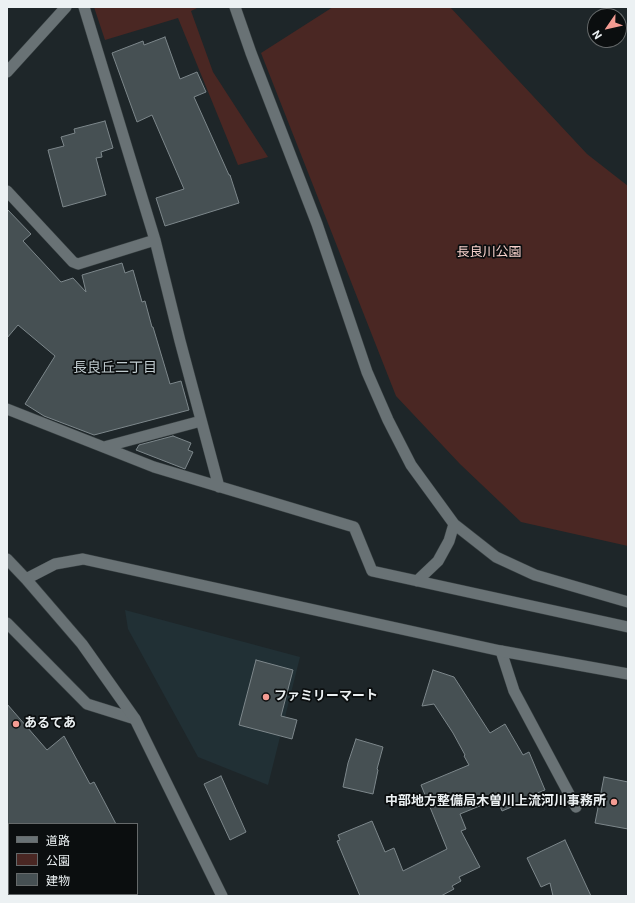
<!DOCTYPE html>
<meta charset="utf-8">
<style>
body{margin:0}
#map{position:relative;width:635px;height:903px;overflow:hidden;background:#1e2629;font-family:Roboto,"Noto Sans JP",sans-serif}
canvas{display:block}
.frame{position:absolute;inset:0;border:8px solid #ecf1f3;pointer-events:none}
.legend{position:absolute;left:8px;top:823px;width:130px;height:72px;box-sizing:border-box;background:#0b0e0f;border:1px solid #65696a;margin:0;padding:5px 7px;list-style:none;font-size:12px;color:#ecf1f3}
.legend li{display:flex;align-items:center;gap:8px;height:20px}
.legend b{width:20px;border:1px solid #65696a}
.north{position:absolute;left:587px;top:8px;width:40px;height:40px;box-sizing:border-box;background:#0b0e0f;border:1px solid #65696a;border-radius:50%;rotate:236deg;font-size:11px;font-weight:700;line-height:16px;text-align:center;color:#ecf1f3}
.north::after{content:'';display:block;margin:auto;width:14px;height:18px;background:#f59c93;clip-path:polygon(50% 0,100% 100%,50% 72%,0 100%)}
</style>
<div id="map">
<canvas width="635" height="903"></canvas>
<div class="frame"></div>
<ul class="legend">
<li><b style="height:5px;background:#697275"></b>道路</li>
<li><b style="height:11px;background:#4a2723"></b>公園</li>
<li><b style="height:11px;background:#465053"></b>建物</li>
</ul>
<div class="north">N</div>
</div>
<script>
const ctx = document.querySelector('canvas').getContext('2d');
ctx.lineJoin = 'round';
function fill(path, color) {
  ctx.fillStyle = color;
  ctx.fill(path, 'evenodd');
}
function shape(rows) {
  const path = new Path2D();
  for (const r of rows) {
    path.moveTo(r[0], r[1]);
    for (let i = 2; i < r.length; i += 2) path.lineTo(r[i], r[i + 1]);
  }
  return path;
}
function stroke(path, color, width, dash) {
  ctx.strokeStyle = color;
  ctx.lineWidth = width;
  ctx.lineCap = dash ? 'butt' : 'round';
  ctx.setLineDash(dash || []);
  ctx.stroke(path);
}
function label(font, color, halo, rows, align = 'center') {
  ctx.font = font + ' Roboto,"Noto Sans JP",sans-serif';
  ctx.lineWidth = 3.5;
  ctx.setLineDash([]);
  ctx.textBaseline = 'middle';
  ctx.strokeStyle = halo;
  ctx.fillStyle = color;
  for (const [text, x, y, turn = 0] of rows) {
    ctx.save();
    ctx.translate(x, y);
    ctx.rotate((+turn || 0) * Math.PI / 180);
    ctx.textAlign = isNaN(turn) ? turn : align;
    if (halo) ctx.strokeText(text, 0, 0);
    ctx.fillText(text, 0, 0);
    ctx.restore();
  }
}
fill(shape([
 [125,610,300,657,268,785,198,757,128,629]
]), '#213035');
fill(shape([
 [94,7,199,7,191,11,213,72,268,157,238,165,178,18,105,40],
 [333,7,450,7,587,154,628,186,628,546,521,522,460,464,396,396,261,53]
]), '#4a2723');
const building = shape([
 [165,37,180,79,197,72,206,92,194,97,229,175,230,175,239,203,165,226,156,198,184,189,152,115,137,122,112,53,143,41,144,45,165,37],
 [105,121,113,148,101,152,102,157,96,158,106,195,63,207,48,150,64,146,61,137,75,133,74,129,105,121],
 [7,209,31,234,23,241,61,282,73,278,86,292,82,275,122,263,125,273,133,270,142,302,145,301,152,327,153,327,170,384,181,381,189,410,94,435,44,416,25,404,55,356,18,325,7,338,7,209],
 [173,436,191,443,188,450,193,452,185,469,136,450,139,445,173,436],
 [256,660,293,670,281,716,297,720,292,739,239,725,256,660],
 [433,670,454,677,490,733,505,724,523,755,529,752,545,790,532,795,533,798,502,811,497,799,460,814,466,829,461,831,480,867,459,877,461,881,452,886,454,889,441,896,360,896,337,841,340,840,338,835,372,821,385,852,394,848,403,871,447,849,421,785,469,765,464,756,465,755,453,733,434,704,422,706,433,670],
 [7,704,47,750,64,736,90,784,94,782,116,824,9,824,9,832,7,833,7,704],
 [356,739,383,747,377,769,378,770,373,794,343,787,348,763,356,739],
 [221,776,246,832,230,840,204,784,221,776],
 [604,777,628,782,628,829,595,823,604,777],
 [565,840,591,896,553,896,550,883,541,887,527,858,565,840]
]);
fill(building, '#465053');
stroke(building, '#7d878b', 1);
const minor = shape([
 [84,7,155,240,180,341,219,487],
 [235,7,251,53,317,224,367,372,388,420,411,465,454,524,496,557,535,575,628,602],
 [7,72,66,7],
 [7,191,73,262,78,264,155,240],
 [7,409,154,467,354,527,372,571,628,627],
 [104,447,201,421],
 [417,581,438,561,449,541,454,524],
 [7,623,87,704,135,719],
 [501,651,514,691,576,807]
]);
const tertiary = shape([
 [7,559,26,579,82,644,135,719,222,896],
 [26,579,55,564,83,559,501,651,628,674]
]);
stroke(minor, '#394143', 12);
stroke(tertiary, '#394143', 12);
stroke(minor, '#697275', 11);
stroke(tertiary, '#697275', 11);
for (const [x, y, r, color] of [
 [266,697,4,"#f59c93"],
 [16,724,4,"#f59c93"],
 [614,802,4,"#f59c93"]
]) {
  const dot = new Path2D();
  dot.arc(x, y, r, 0, 2 * Math.PI);
  ctx.fillStyle = color;
  ctx.fill(dot);
  stroke(dot, '#0b0e0f', 1.5);
}
label('13px', '#f5cfca', '#0b0e0f', [
 ["長良川公園",489,253]
]);
label('bold 13px', '#ecf1f3', '#0b0e0f', [
 ["ファミリーマート",274,697],
 ["あるてあ",24,724],
 ["中部地方整備局木曽川上流河川事務所",606,802,"right"]
], 'left');
label('14px', '#c0cbcf', '#0b0e0f', [
 ["長良丘二丁目",115,368]
]);
</script>
